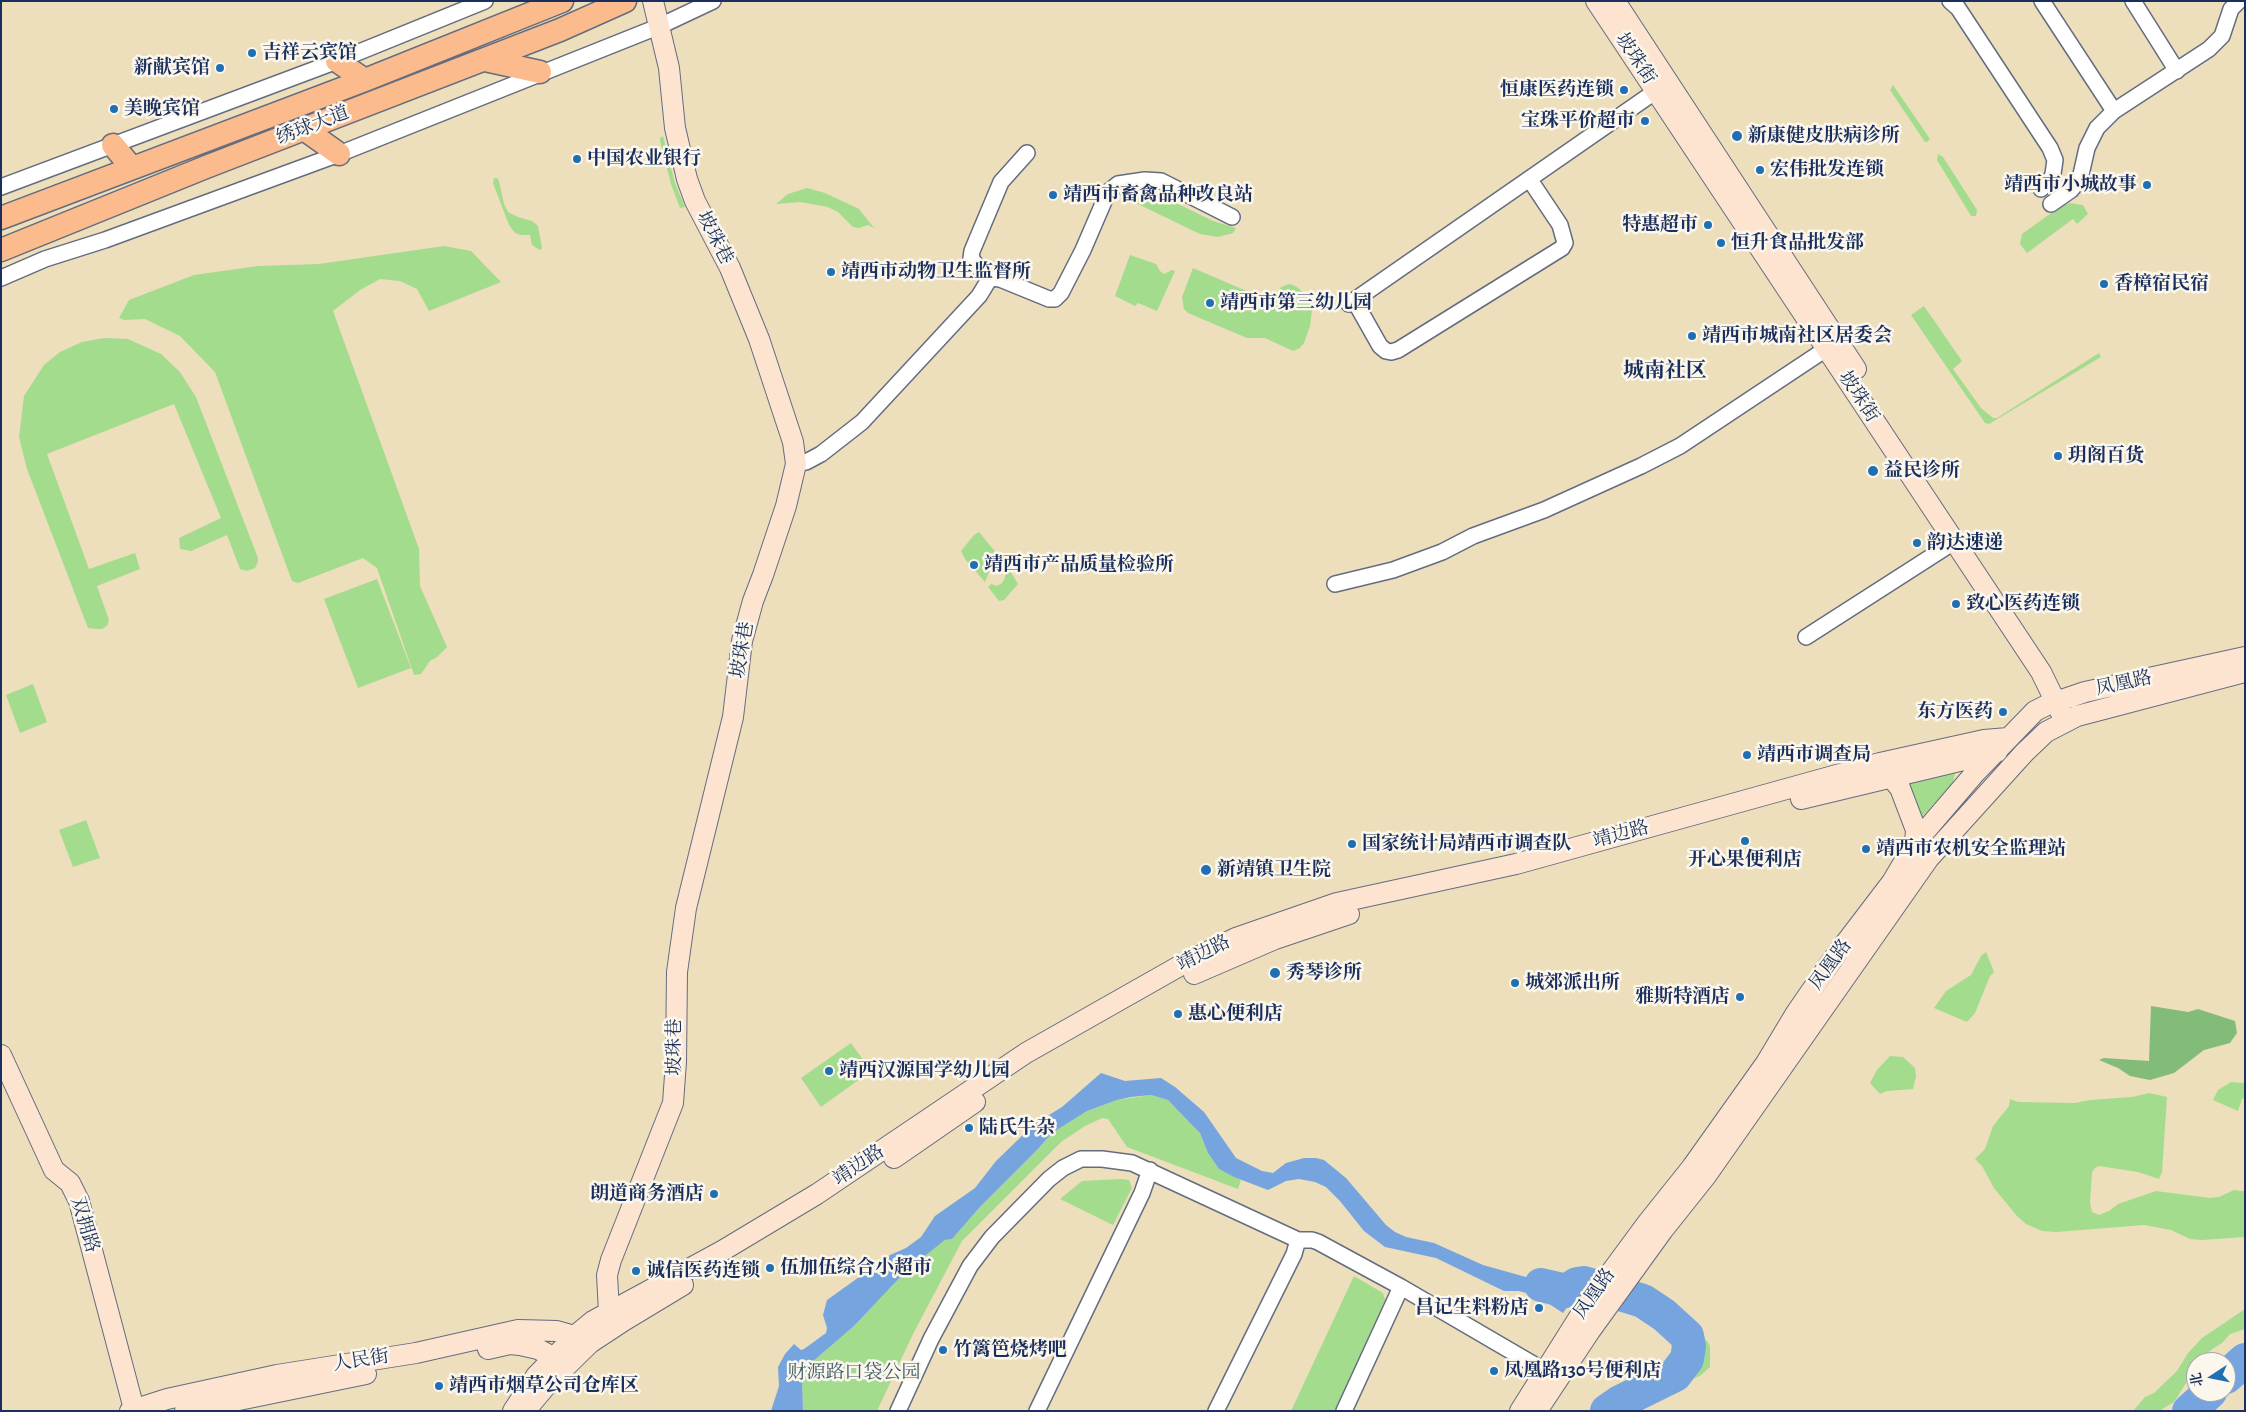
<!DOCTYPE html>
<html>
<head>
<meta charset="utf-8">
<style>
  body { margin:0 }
  #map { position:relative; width:2246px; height:1412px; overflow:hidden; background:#eddebc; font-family:Alegreya,"Noto Serif SC",serif }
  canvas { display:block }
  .frame { position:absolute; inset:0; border:2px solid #1b2f5e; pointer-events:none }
  .north { position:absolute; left:2186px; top:1352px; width:50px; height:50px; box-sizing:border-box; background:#fbf7ec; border:1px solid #a1a7b3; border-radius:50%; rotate:259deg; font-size:14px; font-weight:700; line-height:20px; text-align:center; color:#1b2f5e }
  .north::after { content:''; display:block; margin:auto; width:18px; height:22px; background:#1f6fb2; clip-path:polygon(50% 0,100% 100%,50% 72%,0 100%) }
</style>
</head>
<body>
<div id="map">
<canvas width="2246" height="1412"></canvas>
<div class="frame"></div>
<div class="north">北</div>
</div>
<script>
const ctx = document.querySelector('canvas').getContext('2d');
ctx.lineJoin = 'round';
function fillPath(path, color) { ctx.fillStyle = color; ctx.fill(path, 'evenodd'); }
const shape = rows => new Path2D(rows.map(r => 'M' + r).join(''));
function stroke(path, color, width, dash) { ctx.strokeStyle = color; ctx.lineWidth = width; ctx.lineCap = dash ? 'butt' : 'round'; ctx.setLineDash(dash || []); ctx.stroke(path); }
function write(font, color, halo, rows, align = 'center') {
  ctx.font = font + ' Alegreya,"Noto Serif SC",serif'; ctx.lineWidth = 5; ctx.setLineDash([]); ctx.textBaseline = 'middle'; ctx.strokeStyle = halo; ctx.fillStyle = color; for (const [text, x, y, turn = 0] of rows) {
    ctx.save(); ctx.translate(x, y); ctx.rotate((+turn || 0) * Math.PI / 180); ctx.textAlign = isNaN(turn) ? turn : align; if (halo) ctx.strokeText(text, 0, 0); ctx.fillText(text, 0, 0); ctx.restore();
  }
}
fillPath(shape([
  [1893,85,1930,139,1927,142,1925,142,1890,90],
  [663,136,675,183,685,207,680,208,671,184,660,141,660,138],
  [1938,154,1943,157,1977,210,1976,216,1971,216,1937,160],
  [494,178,497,178,499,181,504,204,508,212,518,217,532,221,538,226,542,248,540,250,532,245,530,235,521,235,515,233,509,225,493,183],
  [807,188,825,193,859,209,874,228,868,225,859,228,853,227,838,212,828,207,800,202,776,204,788,194],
  [1131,189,1162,196,1213,221,1236,228,1233,233,1218,237,1200,234,1115,193],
  [2070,203,2083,205,2088,214,2077,224,2073,219,2027,253,2020,244,2022,234,2061,206],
  [444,246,471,251,501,282,429,311,417,289,400,281,380,279,360,290,333,311,419,549,420,586,447,647,437,657,430,661,421,674,414,675,377,568,363,558,298,583,292,581,215,372,180,336,145,319,124,320,119,318,129,300,194,275,258,266,319,264],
  [1130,255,1156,264,1160,271,1164,274,1172,270,1175,271,1157,311,1138,303,1135,306,1115,296],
  [1193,268,1272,302,1281,287,1290,284,1297,287,1307,296,1312,310,1310,326,1304,343,1300,348,1293,351,1265,338,1247,338,1188,313,1184,309,1182,297],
  [1924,306,1962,361,1953,369,1981,408,1993,418,1997,418,2099,353,2101,357,1989,424,1985,423,1911,315],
  [104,338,128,339,161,354,180,372,196,397,258,558,258,562,255,568,247,571,240,569,227,535,191,551,180,549,179,538,221,518,174,404,47,454,89,569,135,553,140,569,97,586,109,620,107,626,102,629,96,629,88,628,27,469,19,437,24,396,44,365,60,352,82,342],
  [979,532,1006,565,1001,568,995,567,990,570,985,582,965,559,961,551,974,535],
  [1009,569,1018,584,1004,600,999,601,988,587,991,584,997,586,1002,583,1005,578,1005,573],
  [377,579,411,668,358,688,324,599],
  [33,684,47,722,20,733,6,695],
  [1951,772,1955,773,1953,783,1920,819,1908,783],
  [86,820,100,858,73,867,59,830],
  [1986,952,1994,972,1990,976,1975,1013,1967,1022,1934,1008,1946,991,1971,975,1981,956],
  [851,1043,871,1071,821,1107,801,1078],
  [1890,1056,1903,1057,1915,1068,1916,1076,1913,1089,1887,1091,1880,1094,1870,1083,1877,1070],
  [2231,1082,2245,1083,2245,1098,2242,1099,2238,1111,2213,1100,2218,1090],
  [2149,1093,2167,1097,2162,1172,2159,1179,2138,1172,2099,1166,2095,1168,2092,1172,2090,1203,2092,1212,2099,1215,2109,1211,2118,1204,2156,1191,2210,1198,2219,1197,2234,1190,2241,1191,2245,1191,2245,1237,2202,1240,2190,1239,2171,1230,2144,1225,2056,1232,2042,1231,2026,1224,2017,1216,1994,1188,1982,1166,1975,1159,1985,1149,1993,1126,2009,1106,2010,1099,2018,1102,2075,1103,2090,1100,2132,1097],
  [1151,1095,1168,1100,1183,1114,1200,1133,1208,1153,1219,1169,1241,1180,1238,1189,1127,1147,1108,1119,1102,1118,1085,1126,1061,1142,962,1241,913,1334,877,1411,803,1411,802,1377,811,1363,854,1326,906,1271,945,1240,952,1239,980,1207,1038,1149,1052,1133,1087,1111,1117,1100],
  [1121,1179,1129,1180,1132,1188,1113,1225,1060,1199,1082,1181],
  [1354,1276,1383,1293,1385,1300,1335,1411,1291,1411],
  [2245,1309,2245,1329,2230,1334,2222,1343,2211,1350,2207,1354,2207,1362,2196,1362,2196,1373,2188,1380,2174,1402,2159,1411,2133,1411,2145,1397,2154,1393,2177,1371,2188,1353,2202,1338],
  [1706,1339,1710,1346,1710,1367,1701,1375,1630,1411,1613,1411,1696,1371,1704,1361,1703,1351]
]), '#a4dc8e');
fillPath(shape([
  [2151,1006,2188,1012,2198,1009,2235,1021,2237,1033,2230,1043,2204,1050,2174,1073,2150,1080,2130,1076,2118,1068,2099,1060,2104,1058,2149,1061]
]), '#83bc79');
fillPath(shape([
  [1101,1073,1125,1081,1161,1078,1175,1087,1204,1112,1236,1158,1262,1171,1273,1173,1286,1163,1304,1158,1316,1158,1324,1160,1346,1178,1386,1225,1395,1232,1406,1237,1434,1243,1483,1265,1533,1279,1557,1278,1568,1281,1580,1277,1586,1280,1563,1313,1537,1296,1519,1291,1504,1291,1436,1258,1385,1247,1364,1231,1340,1201,1326,1187,1315,1182,1299,1179,1286,1181,1268,1190,1234,1177,1219,1169,1208,1153,1200,1133,1168,1100,1151,1095,1131,1097,1117,1100,1087,1111,1052,1133,1038,1149,980,1207,952,1239,945,1240,906,1271,854,1326,811,1363,802,1377,803,1411,771,1411,779,1386,778,1367,785,1354,794,1344,801,1350,804,1349,826,1333,827,1328,823,1315,827,1300,890,1255,906,1248,921,1237,935,1216,975,1188,996,1161,1025,1133,1036,1123,1062,1107]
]), '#75a4df');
stroke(shape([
  [1541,1285,1567,1291,1577,1284,1584,1283,1643,1301,1664,1315,1687,1336,1689,1346,1687,1359,1675,1375,1620,1402,1607,1411],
  [2226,1377,2245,1360],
  [2189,1411,2210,1392]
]), '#75a4df', 34);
const street = shape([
  [1950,1,1958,8,2050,148,2055,160,2053,174,2051,179,2041,189],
  [2042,1,2114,111],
  [2133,1,2177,71],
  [1,187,337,61,485,1],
  [2051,204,2071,190,2080,179,2087,148,2097,128,2114,111,2209,49,2222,36,2231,9,2239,1],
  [1,278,45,259,105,240,339,154,660,26,713,1],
  [990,278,1000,279,1049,299,1055,299,1061,293,1083,250,1108,192,1118,184,1145,180,1161,181,1232,217],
  [1354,300,1380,346,1386,351,1391,352,1398,350,1562,248,1565,243,1560,225,1530,180],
  [1349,304,1656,91],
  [796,464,806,462,821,454,862,422,979,296,990,278,981,271,971,258,972,251,1001,182,1027,153],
  [1335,584,1393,570,1442,552,1473,536,1544,510,1641,466,1680,446,1826,349],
  [1806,637,1954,542],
  [898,1411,931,1339,970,1266,992,1237,1049,1179,1063,1168,1081,1159,1102,1159,1132,1163,1298,1240,1312,1240,1318,1242,1401,1287,1545,1371],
  [1037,1411,1142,1193,1150,1170],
  [1216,1411,1294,1254,1298,1240],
  [1344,1411,1401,1287]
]);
const secondary = shape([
  [1596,1,2041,672,2061,713],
  [1615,1,1856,369],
  [1887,777,1894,781,1900,788,1916,830,1915,843],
  [1801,799,1997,752],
  [1194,974,1275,939,1349,914],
  [1,1055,54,1170,70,1183,79,1201,134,1409],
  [894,1158,975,1102],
  [609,1312,607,1275,611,1260,673,1103,676,1062,677,972,686,908,733,717,742,641,753,601,763,575,786,506,796,464,793,442,759,339,730,268,695,201,687,179,675,128,669,68,653,1],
  [488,1349,510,1344,520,1345,538,1349,564,1363],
  [530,1405,546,1386,590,1343,625,1320,683,1285],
  [130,1411,167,1399,277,1375,416,1353,518,1330,557,1331,585,1339],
  [185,1411,366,1374],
  [513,1411,536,1376,576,1335,593,1321,722,1251,817,1194,1026,1053,1183,964,1236,938,1337,903,1516,864,1880,763,1984,740,2008,738],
  [1520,1411,1586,1306,1648,1222,1692,1167,1766,1063,1796,1013,1834,958,1892,882,1915,843,1975,773,2035,711,2047,705,2085,692,2245,657],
  [1537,1411,1590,1331,1663,1230,1706,1176,1929,858,2024,753,2046,732,2077,716,2245,672]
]);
const primary = shape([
  [485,60,540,72],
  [337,61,365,80],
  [304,129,339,154],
  [113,145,132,168],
  [1,218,365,80,562,1],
  [1,250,206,167,560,30,625,1]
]);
stroke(street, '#646c7f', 18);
stroke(secondary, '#646c7f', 22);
stroke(primary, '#646c7f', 25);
stroke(street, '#fff', 15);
stroke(secondary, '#fde4d1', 20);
stroke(primary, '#fbbb8c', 22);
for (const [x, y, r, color] of [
  [252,53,5,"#1f6fb2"],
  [220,68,5,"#1f6fb2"],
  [1624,90,5,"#1f6fb2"],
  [114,109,5,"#1f6fb2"],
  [1645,121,5,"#1f6fb2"],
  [1737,136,6,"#1f6fb2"],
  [577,159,5,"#1f6fb2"],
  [1760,170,5,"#1f6fb2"],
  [2147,185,5,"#1f6fb2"],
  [1053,195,5,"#1f6fb2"],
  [1708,225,5,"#1f6fb2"],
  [1721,243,5,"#1f6fb2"],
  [831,272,5,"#1f6fb2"],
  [2104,284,5,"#1f6fb2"],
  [1210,303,5,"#1f6fb2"],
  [1692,336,5,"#1f6fb2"],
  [2058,456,5,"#1f6fb2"],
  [1873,471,6,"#1f6fb2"],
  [1917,543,5,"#1f6fb2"],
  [974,565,5,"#1f6fb2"],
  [1956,604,5,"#1f6fb2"],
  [2003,712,5,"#1f6fb2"],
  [1747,755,5,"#1f6fb2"],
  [1745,841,5,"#1f6fb2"],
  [1352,844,5,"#1f6fb2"],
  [1866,849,5,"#1f6fb2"],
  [1206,870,6,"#1f6fb2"],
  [1275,973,6,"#1f6fb2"],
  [1515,983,5,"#1f6fb2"],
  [1740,997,5,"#1f6fb2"],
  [1178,1014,5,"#1f6fb2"],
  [829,1071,5,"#1f6fb2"],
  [969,1128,5,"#1f6fb2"],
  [714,1194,5,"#1f6fb2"],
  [770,1268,5,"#1f6fb2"],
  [636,1271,5,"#1f6fb2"],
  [1539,1308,5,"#1f6fb2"],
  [943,1350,5,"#1f6fb2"],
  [1494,1371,5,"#1f6fb2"],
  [439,1386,5,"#1f6fb2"]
]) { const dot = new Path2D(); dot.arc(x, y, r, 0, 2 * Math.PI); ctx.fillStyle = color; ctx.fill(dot); stroke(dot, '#fbf7ec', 2); }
write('bold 19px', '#1b2f5e', '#fbf7ec', [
  ["吉祥云宾馆",262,53],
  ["新献宾馆",210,68,"right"],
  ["恒康医药连锁",1614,90,"right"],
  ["美晚宾馆",124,109],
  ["宝珠平价超市",1635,121,"right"],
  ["新康健皮肤病诊所",1748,136],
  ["中国农业银行",587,159],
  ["宏伟批发连锁",1770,170],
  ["靖西市小城故事",2137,185,"right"],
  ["靖西市畜禽品种改良站",1063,195],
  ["特惠超市",1698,225,"right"],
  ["恒升食品批发部",1731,243],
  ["靖西市动物卫生监督所",841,272],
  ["香樟宿民宿",2114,284],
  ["靖西市第三幼儿园",1220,303],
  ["靖西市城南社区居委会",1702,336],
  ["玥阁百货",2068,456],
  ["益民诊所",1884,471],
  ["韵达速递",1927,543],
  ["靖西市产品质量检验所",984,565],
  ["致心医药连锁",1966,604],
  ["东方医药",1993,712,"right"],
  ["靖西市调查局",1757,755],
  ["国家统计局靖西市调查队",1362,844],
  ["靖西市农机安全监理站",1876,849],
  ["开心果便利店",1745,860,"center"],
  ["新靖镇卫生院",1217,870],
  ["秀琴诊所",1286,973],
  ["城郊派出所",1525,983],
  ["雅斯特酒店",1730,997,"right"],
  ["惠心便利店",1188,1014],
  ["靖西汉源国学幼儿园",839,1071],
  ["陆氏牛杂",979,1128],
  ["朗道商务酒店",704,1194,"right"],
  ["伍加伍综合小超市",780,1268],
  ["诚信医药连锁",646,1271],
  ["昌记生料粉店",1529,1308,"right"],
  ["竹篱笆烧烤吧",953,1350],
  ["凤凰路130号便利店",1504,1371],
  ["靖西市烟草公司仓库区",449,1386]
], 'left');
write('19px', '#1b2f5e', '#fbf7ec', [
  ["坡珠街",1635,59,57],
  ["绣球大道",313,126,-21],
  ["坡珠巷",714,238,63],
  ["坡珠街",1858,397,57],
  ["坡珠巷",743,650,-80],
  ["凤凰路",2124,684,-12],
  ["靖边路",1621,835,-15],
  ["靖边路",1204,954,-27],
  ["凤凰路",1831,965,-54],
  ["坡珠巷",675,1047,-90],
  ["靖边路",859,1166,-34],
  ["双拥路",84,1225,73],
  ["凤凰路",1595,1294,-55],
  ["人民街",361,1361,-9]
]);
write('19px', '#3d5a6a', '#fbf7ec', [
  ["财源路口袋公园",854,1373]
]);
write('bold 21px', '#1b2f5e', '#fbf7ec', [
  ["城南社区",1665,372]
]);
</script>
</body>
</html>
